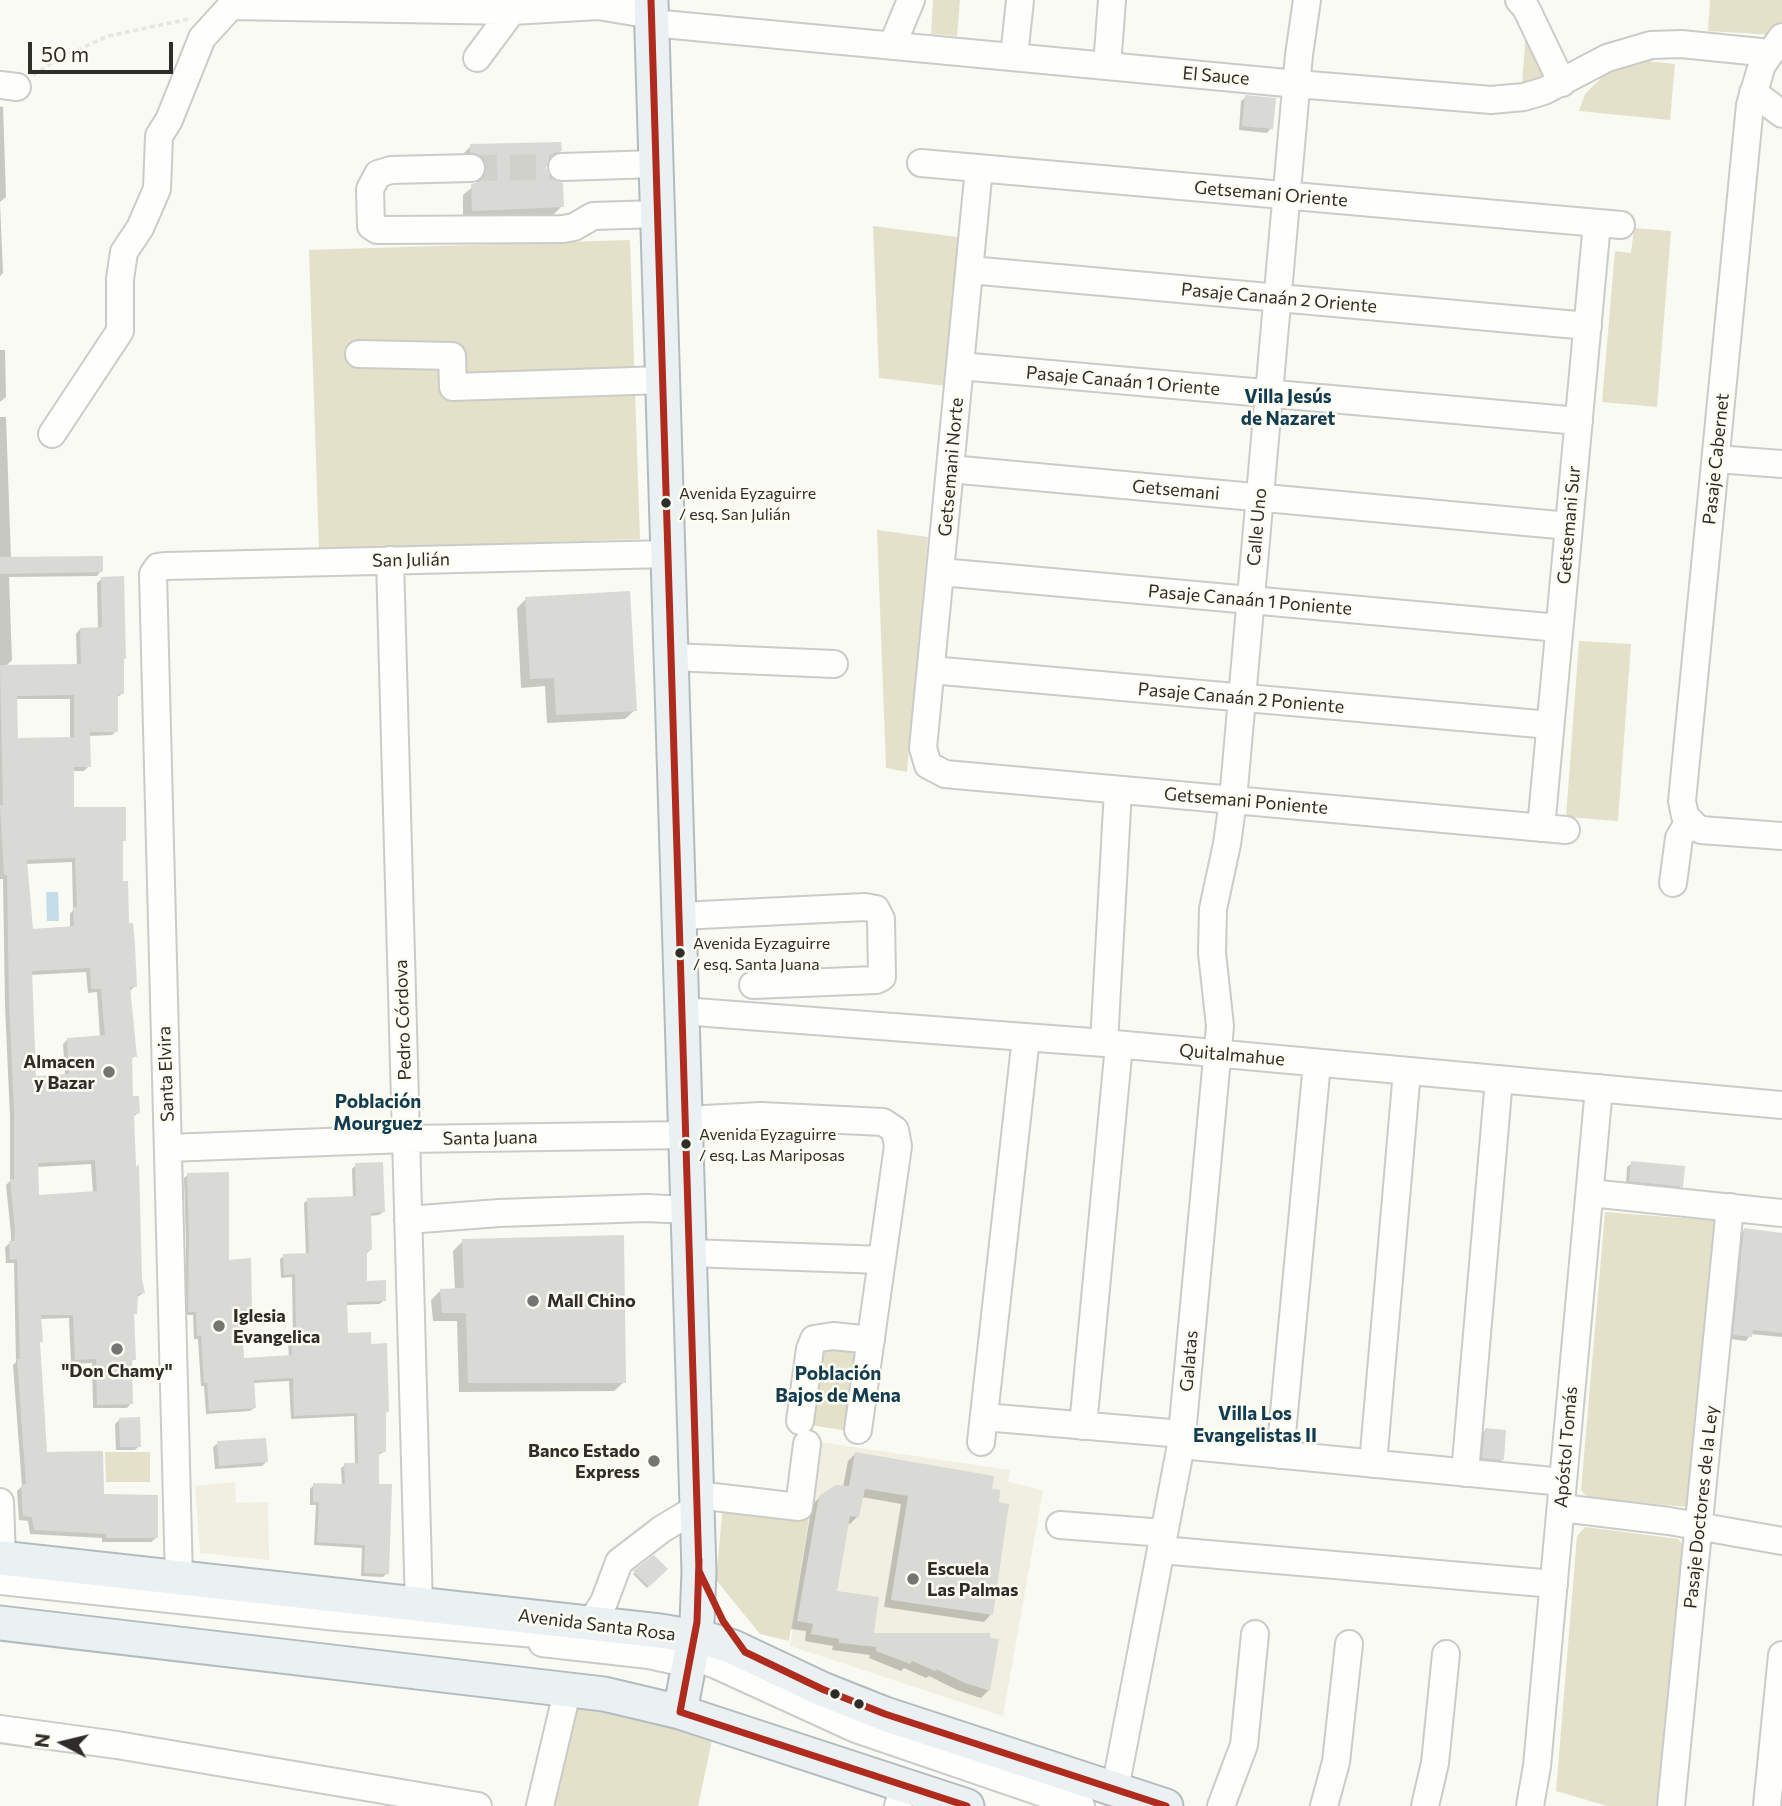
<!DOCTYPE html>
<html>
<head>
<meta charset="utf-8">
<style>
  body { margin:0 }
  #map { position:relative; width:1782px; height:1806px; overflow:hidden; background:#fafaf4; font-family:Commissioner,sans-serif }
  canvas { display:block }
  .north { position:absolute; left:28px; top:1708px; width:70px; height:70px; -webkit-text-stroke:5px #fdfcf1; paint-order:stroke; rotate:277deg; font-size:19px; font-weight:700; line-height:28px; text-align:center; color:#2e2d2a }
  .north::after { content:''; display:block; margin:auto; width:24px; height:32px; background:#2e2d2a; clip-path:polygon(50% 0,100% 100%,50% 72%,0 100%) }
  .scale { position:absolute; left:28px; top:42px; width:145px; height:32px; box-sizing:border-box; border:4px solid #2e2d2a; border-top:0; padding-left:9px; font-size:21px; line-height:24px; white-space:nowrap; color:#2e2d2a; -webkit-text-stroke:5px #fdfcf1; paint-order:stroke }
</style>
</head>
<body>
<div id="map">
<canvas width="1782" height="1806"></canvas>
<div class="north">N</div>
<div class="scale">50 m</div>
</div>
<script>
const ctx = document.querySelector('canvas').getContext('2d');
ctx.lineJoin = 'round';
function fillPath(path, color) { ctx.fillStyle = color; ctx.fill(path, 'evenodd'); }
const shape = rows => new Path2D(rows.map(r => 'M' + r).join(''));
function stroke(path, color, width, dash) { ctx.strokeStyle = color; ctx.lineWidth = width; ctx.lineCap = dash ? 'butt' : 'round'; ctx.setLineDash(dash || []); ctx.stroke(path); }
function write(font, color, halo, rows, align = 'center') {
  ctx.font = font + ' Commissioner,sans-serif'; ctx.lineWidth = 5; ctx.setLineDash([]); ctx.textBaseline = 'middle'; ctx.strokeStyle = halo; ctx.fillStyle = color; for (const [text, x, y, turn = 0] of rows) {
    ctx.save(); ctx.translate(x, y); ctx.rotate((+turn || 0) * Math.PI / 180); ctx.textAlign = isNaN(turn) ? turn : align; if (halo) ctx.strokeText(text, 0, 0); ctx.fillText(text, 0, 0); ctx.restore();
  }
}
fillPath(shape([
  [820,1442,1010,1470,1008,1482,1043,1490,1003,1716,790,1646],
  [235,1482,236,1503,268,1502,269,1560,200,1553,195,1486]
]), '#f0efe2');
fillPath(shape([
  [933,0,960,0,957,36,931,34],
  [1710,0,1782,0,1782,25,1775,35,1708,31],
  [1526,30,1547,73,1522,85],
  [1639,60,1675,64,1670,120,1579,111,1585,94,1607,72],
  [873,226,965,238,946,386,879,378],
  [1634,228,1671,231,1657,407,1602,402,1615,251,1631,253],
  [630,240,640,539,319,550,309,250],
  [877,530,928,537,907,772,886,768],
  [1579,641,1631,644,1618,821,1566,817],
  [1605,1212,1719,1221,1688,1507,1588,1498,1581,1490],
  [822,1346,862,1353,849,1431,810,1425],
  [105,1452,150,1452,150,1482,106,1482],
  [723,1505,809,1518,789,1641,760,1634,716,1580],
  [1585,1527,1678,1539,1687,1550,1658,1806,1607,1806,1556,1791,1577,1536],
  [575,1700,714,1731,698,1806,548,1806]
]), '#e4e1ca');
fillPath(shape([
  [46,892,58,892,59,921,47,921]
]), '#c3ddeb');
fillPath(shape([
  [1246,97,1271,128,1267,133,1239,130,1241,101],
  [3,106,6,197,0,202,3,273,0,276,0,107],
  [471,146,560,151,546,161,545,168,562,206,552,216,463,219,463,195,476,184,478,177,461,156],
  [0,350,5,350,6,397,0,402],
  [0,417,6,417,11,559,101,571,97,576,9,577,12,660,5,667,77,666,76,634,80,629,98,629,97,583,102,578,122,660,123,693,116,698,116,731,112,735,88,736,89,766,84,771,72,771,73,809,124,840,121,843,122,883,135,986,130,991,135,1056,130,1060,132,1098,138,1113,133,1117,141,1279,143,1293,136,1298,135,1313,133,1316,134,1359,130,1363,131,1403,127,1408,93,1408,92,1363,71,1364,69,1318,39,1319,38,1344,45,1454,156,1538,151,1542,102,1542,102,1538,30,1534,28,1521,19,1520,17,1491,22,1486,13,1365,16,1362,14,1263,6,1263,5,1247,11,1242,11,1234,6,1185,10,1181,10,1117,5,1006,3,879,0,879,0,667,2,665,0,665],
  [16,699,70,699,70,739,17,740],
  [72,862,73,910,70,914,70,928,31,930,26,864],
  [86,972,88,993,97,992,100,1037,67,1040,63,1044,65,1076,35,1077,30,975],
  [91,1164,93,1193,37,1197,37,1167],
  [526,599,635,710,625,719,547,723,545,686,521,688,517,608],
  [1632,1163,1681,1186,1677,1190,1626,1185,1627,1167],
  [356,1165,383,1212,379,1215,369,1216,370,1250,366,1254,366,1283,384,1300,380,1304,346,1305,346,1335,369,1346,388,1411,384,1415,385,1451,378,1455,378,1486,387,1573,383,1577,361,1576,362,1548,314,1545,316,1505,310,1505,310,1489,314,1485,342,1485,341,1468,345,1465,355,1464,354,1416,291,1419,289,1381,252,1383,254,1408,250,1411,206,1414,204,1386,201,1386,198,1339,194,1339,193,1315,185,1315,186,1244,184,1178,188,1175,251,1308,247,1312,240,1313,242,1360,289,1357,288,1341,293,1337,292,1277,281,1278,280,1259,284,1256,306,1255,304,1203,308,1200,353,1198,352,1169],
  [1744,1230,1782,1235,1782,1337,1751,1334,1746,1341,1730,1339,1740,1234],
  [463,1241,624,1382,614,1391,459,1392,457,1321,433,1321,431,1300,441,1290,455,1290,453,1251],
  [120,1419,139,1446,135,1450,116,1450,115,1424],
  [1485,1430,1502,1460,1498,1464,1479,1462,1481,1434],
  [218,1443,266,1462,262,1466,215,1469,213,1447],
  [855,1454,992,1477,991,1614,984,1622,884,1607,901,1504,862,1497,858,1516,850,1524,847,1523,835,1592,872,1635,989,1690,981,1698,957,1690,929,1676,926,1678,904,1668,901,1671,869,1658,870,1655,832,1650,833,1646,805,1641,806,1631,791,1629,812,1505,820,1497,843,1487,848,1461],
  [654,1557,666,1569,647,1588,633,1574]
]), '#0003');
fillPath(shape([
  [1245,95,1276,98,1273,129,1242,126],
  [561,142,562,151,554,153,549,159,546,168,549,176,554,180,563,183,564,207,472,211,471,184,479,182,484,176,487,167,484,159,479,155,470,152,470,144],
  [103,556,103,572,0,574,0,557],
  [124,576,126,659,124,659,124,694,118,694,118,732,90,732,91,767,74,767,74,807,126,807,126,841,123,841,123,881,128,881,129,923,133,923,135,946,137,987,130,987,137,1057,132,1057,133,1096,139,1096,140,1113,134,1114,136,1166,139,1165,142,1279,145,1293,138,1294,137,1314,134,1314,136,1360,132,1360,133,1404,97,1405,96,1359,75,1360,73,1315,41,1315,43,1342,40,1342,47,1452,103,1451,104,1494,158,1495,158,1538,106,1538,106,1534,34,1530,32,1517,23,1516,21,1485,26,1484,17,1359,20,1359,17,1259,10,1260,9,1241,14,1241,15,1229,10,1179,14,1179,14,1111,9,1000,7,875,4,875,0,805,3,805,0,665,81,664,80,628,102,627,101,577],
  [74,695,74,737,18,738,17,696],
  [75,858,77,907,73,907,74,926,33,929,27,860],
  [90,968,91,989,101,989,105,1035,67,1038,69,1074,36,1076,32,971],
  [95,1160,97,1191,39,1195,38,1163],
  [630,591,637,711,556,715,554,678,530,679,525,597],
  [1631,1161,1685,1166,1683,1187,1629,1181],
  [383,1162,385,1212,371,1213,372,1250,367,1251,367,1281,386,1280,386,1301,347,1302,348,1333,371,1332,371,1344,387,1343,389,1412,386,1412,386,1452,379,1452,379,1484,392,1484,389,1574,364,1573,365,1545,317,1542,319,1502,313,1502,313,1483,345,1484,344,1463,358,1463,357,1413,294,1416,293,1378,254,1380,256,1408,209,1411,207,1383,204,1383,201,1336,197,1336,196,1312,188,1312,188,1310,189,1239,187,1173,229,1172,229,1260,251,1258,252,1309,241,1310,244,1358,292,1355,291,1335,296,1335,295,1274,284,1275,283,1254,309,1253,307,1198,356,1196,355,1163],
  [1744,1228,1782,1233,1782,1333,1753,1330,1752,1337,1733,1335],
  [624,1235,626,1383,468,1383,466,1313,442,1313,440,1289,464,1288,462,1239],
  [140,1417,141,1447,120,1447,119,1418],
  [1485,1428,1506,1430,1504,1460,1482,1458],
  [266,1438,268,1462,219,1466,217,1441],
  [855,1452,994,1476,992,1489,1000,1490,999,1502,1009,1504,993,1615,891,1600,908,1496,865,1489,859,1517,850,1516,837,1591,879,1597,874,1633,990,1633,990,1638,999,1639,990,1691,965,1683,936,1669,935,1671,912,1661,910,1664,876,1651,876,1647,839,1643,839,1639,811,1634,813,1624,797,1621,819,1496,836,1485,849,1486],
  [654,1555,668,1569,649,1587,633,1571]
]), '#d9d9d5');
stroke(shape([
  [471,168,562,167]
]), '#d1d1cc', 26, [26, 13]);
const minor = shape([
  [1519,0,1526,8,1562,83],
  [652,23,1297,84,1491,100,1524,97,1544,91,1607,58,1651,45,1681,44,1770,53],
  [1782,37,1762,65,1750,105,1682,801,1685,816,1695,826,1701,830,1782,836],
  [892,46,911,0],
  [1014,57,1020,0],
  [477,58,512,11,598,6,652,15],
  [1107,66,1112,0],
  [0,85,17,87],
  [1753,92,1782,114],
  [921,163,1621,225],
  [562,167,656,164],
  [471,168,391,170,378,174,370,189,371,226,377,230,563,229,574,227,593,216,658,214],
  [979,168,923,748,928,765,945,774,1566,830],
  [970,270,1588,326],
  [359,354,452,356,453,387,663,380],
  [960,366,1579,421],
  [52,434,120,331,120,279,124,252,140,228,157,189,159,136,169,120,202,38,231,6,512,11],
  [1716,459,1782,464],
  [950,469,1569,526],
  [390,560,419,1605],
  [941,572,1559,628],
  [672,657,834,664],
  [931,670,1550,725],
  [1541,828,1597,223],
  [1673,883,1679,838,1689,821],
  [680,916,865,907,876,909,881,919,882,977,876,980,753,985],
  [682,1011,1104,1043,1782,1105],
  [1104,1043,1118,790],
  [686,1120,761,1116,883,1122,895,1130,898,1146,858,1430],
  [168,1148,406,1139,686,1135],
  [1590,1193,1782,1213],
  [408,1220,499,1213,647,1208,688,1210],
  [690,1253,882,1260],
  [984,1417,1182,1434],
  [800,1421,810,1349,814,1339,833,1336,871,1340],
  [1083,1426,1119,1045],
  [981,1442,1026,1037],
  [1181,1445,1563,1482],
  [1280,1455,1317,1063],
  [1373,1464,1407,1071],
  [1465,1473,1499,1079],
  [697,1495,799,1507,807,1444],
  [0,1502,2,1558],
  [1561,1508,1669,1521,1782,1541],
  [1060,1525,1164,1533],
  [1161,1550,1554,1584],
  [179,1579,153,574,158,567,166,566,668,554],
  [0,1581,337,1617,560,1636],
  [590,1624,604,1602,619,1562,662,1529,697,1508],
  [542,1643,649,1655,690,1664],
  [675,1650,716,1665,856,1729,1081,1806],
  [0,1729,117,1745,478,1806],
  [1115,1789,1181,1445,1220,1026,1212,953,1213,909,1227,844,1233,800,1299,55,1307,0],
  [540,1806,568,1688],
  [898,1806,904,1785],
  [1221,1806,1244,1745,1255,1634],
  [1324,1806,1336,1762,1349,1644],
  [1425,1806,1435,1763,1446,1654],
  [1530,1806,1537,1766,1599,1088],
  [1671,1806,1730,1207],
  [1767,1806,1782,1655]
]);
const major = shape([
  [651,0,699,1571,697,1622,680,1712],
  [0,1558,660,1631,707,1639,733,1647,822,1689,885,1714,1166,1806],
  [0,1623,604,1694,680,1712,967,1806]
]);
stroke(minor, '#cbcbc7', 30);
stroke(major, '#b2bcbf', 37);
stroke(shape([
  [33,75,56,60,108,36,189,19]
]), '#e5e5e3', 3.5, [5, 3.5]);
stroke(minor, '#fefefd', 26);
stroke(major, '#ebf0f2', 33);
stroke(shape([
  [651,0,699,1571,723,1621,745,1652,822,1689,885,1714,1166,1806],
  [699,1560,697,1622,680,1712,967,1806]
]), '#af2b1e', 7);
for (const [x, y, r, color] of [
  [666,503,6,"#2e2d2a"],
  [680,953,6,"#2e2d2a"],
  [109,1072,7,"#757571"],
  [686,1144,6,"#2e2d2a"],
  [533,1301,7,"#757571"],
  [219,1326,7,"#757571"],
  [117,1349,7,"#757571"],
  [654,1461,7,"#757571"],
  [913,1579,7,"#757571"],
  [835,1694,6,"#2e2d2a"],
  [859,1704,6,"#2e2d2a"]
]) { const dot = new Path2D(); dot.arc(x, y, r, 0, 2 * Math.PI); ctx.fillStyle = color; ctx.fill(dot); stroke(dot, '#fdfcf1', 2.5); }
write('16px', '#2e2d2a', '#fdfcf1', [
  ["Avenida Eyzaguirre",679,494],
  ["/ esq. San Julián",679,515],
  ["Avenida Eyzaguirre",693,944],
  ["/ esq. Santa Juana",693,965],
  ["Avenida Eyzaguirre",699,1135],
  ["/ esq. Las Mariposas",699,1156]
], 'left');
write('18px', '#2e2d2a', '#fdfcf1', [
  ["El Sauce",1216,76,5],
  ["Getsemani Oriente",1271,194,5],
  ["Pasaje Canaán 2 Oriente",1279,298,5],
  ["Pasaje Canaán 1 Oriente",1123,381,5],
  ["Pasaje Cabernet",1716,459,-84],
  ["Getsemani Norte",951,467,-85],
  ["Getsemani",1176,490,5],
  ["Getsemani Sur",1569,525,-85],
  ["Calle Uno",1257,527,-85],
  ["San Julián",411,560,-1],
  ["Pasaje Canaán 1 Poniente",1250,600,5],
  ["Pasaje Canaán 2 Poniente",1241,698,5],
  ["Getsemani Poniente",1246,801,5],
  ["Pedro Córdova",403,1020,-92],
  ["Quitalmahue",1232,1055,5],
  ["Santa Elvira",166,1074,-92],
  ["Santa Juana",490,1138,-1],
  ["Galatas",1189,1361,-85],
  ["Apóstol Tomás",1566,1447,-85],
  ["Pasaje Doctores de la Ley",1701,1507,-84],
  ["Avenida Santa Rosa",597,1625,7]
]);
write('bold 18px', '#2e2d2a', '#fdfcf1', [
  ["Almacen",95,1062,"right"],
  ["y Bazar",95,1083,"right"],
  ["Mall Chino",547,1301],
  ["Iglesia",233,1316],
  ["Evangelica",233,1337],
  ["\"Don Chamy\"",117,1371,"center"],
  ["Banco Estado",640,1451,"right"],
  ["Express",640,1472,"right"],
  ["Escuela",927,1569],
  ["Las Palmas",927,1590]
], 'left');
write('bold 19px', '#113c52', '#fdfcf1', [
  ["Villa Jesús",1288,397],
  ["de Nazaret",1288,419],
  ["Población",378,1102],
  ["Mourguez",378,1124],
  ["Población",838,1374],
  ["Bajos de Mena",838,1396],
  ["Villa Los",1255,1414],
  ["Evangelistas II",1255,1436]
]);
</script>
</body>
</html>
